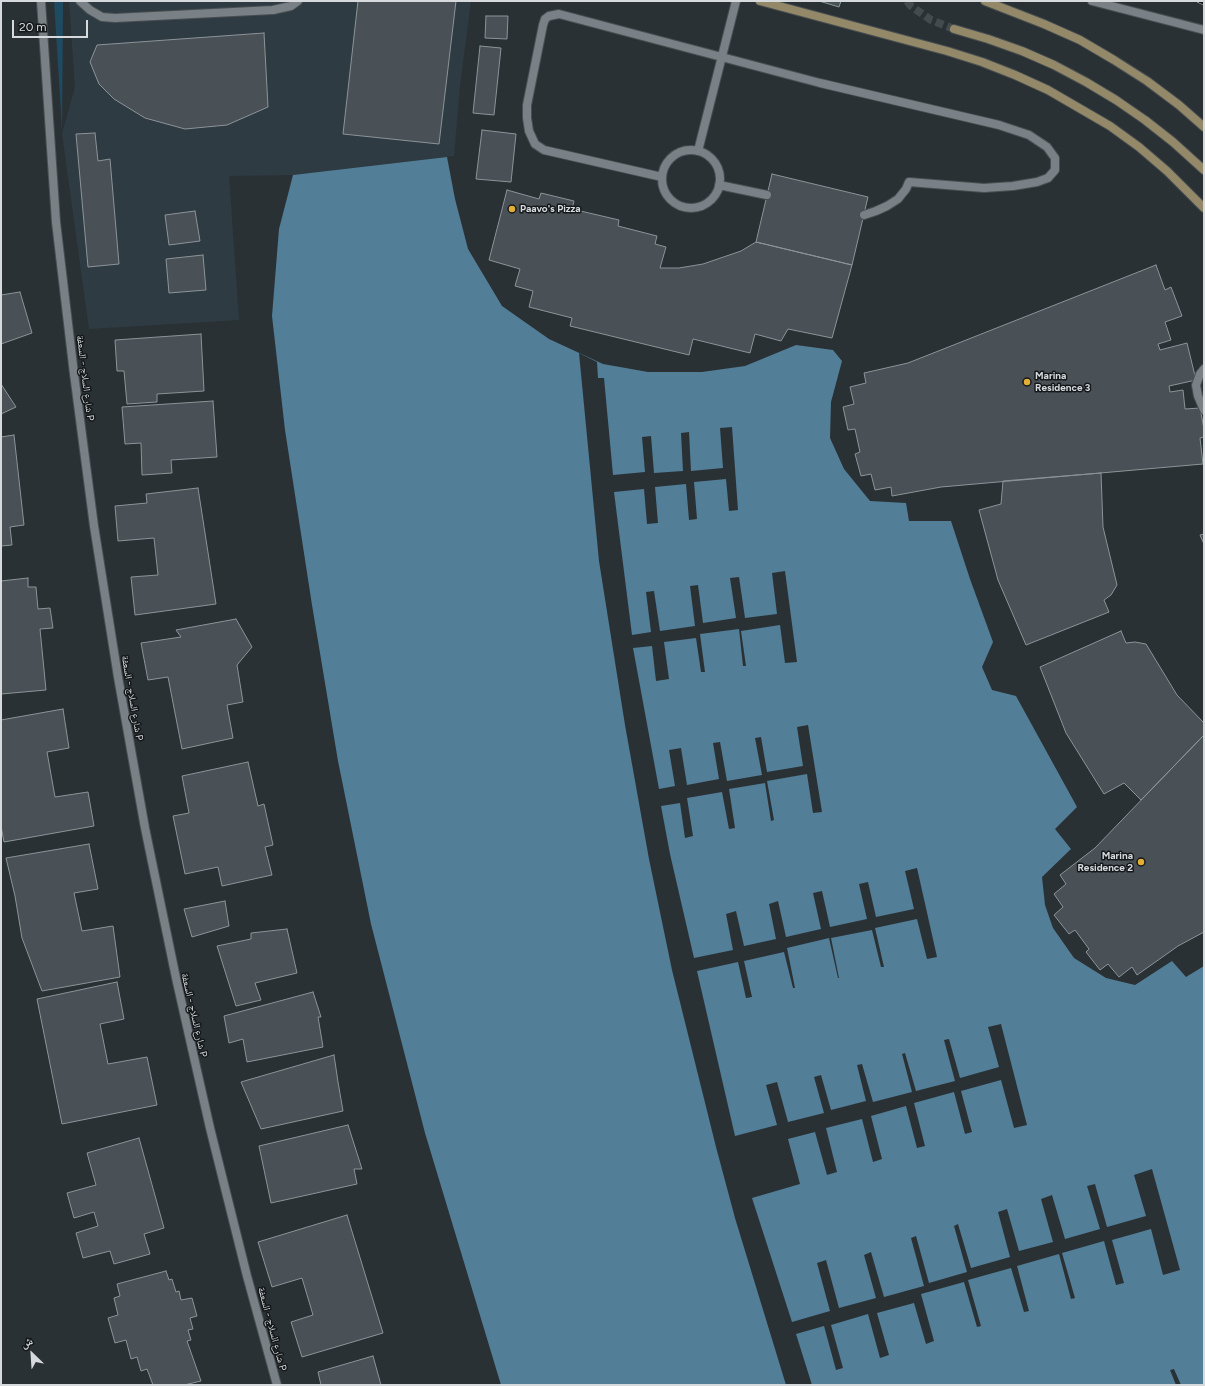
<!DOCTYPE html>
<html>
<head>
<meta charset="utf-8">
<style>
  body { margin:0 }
  #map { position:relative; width:1205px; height:1386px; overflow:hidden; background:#2a3135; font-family:Figtree,"Noto Naskh Arabic",sans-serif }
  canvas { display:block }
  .frame { position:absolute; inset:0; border:2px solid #d6dadd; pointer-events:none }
  .north { position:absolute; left:12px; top:1334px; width:40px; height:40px; -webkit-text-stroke:3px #15181a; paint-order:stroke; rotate:335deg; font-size:11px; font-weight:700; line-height:16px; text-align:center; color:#d6dadd }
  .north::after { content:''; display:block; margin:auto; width:14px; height:18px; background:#d6dadd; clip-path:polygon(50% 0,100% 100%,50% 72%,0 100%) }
  .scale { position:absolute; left:12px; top:20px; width:76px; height:18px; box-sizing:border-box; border:2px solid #d6dadd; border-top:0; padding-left:5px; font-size:12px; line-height:14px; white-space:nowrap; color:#d6dadd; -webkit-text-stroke:3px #15181a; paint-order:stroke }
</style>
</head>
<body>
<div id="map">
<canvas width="1205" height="1386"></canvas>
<div class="frame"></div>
<div class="north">ش</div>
<div class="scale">20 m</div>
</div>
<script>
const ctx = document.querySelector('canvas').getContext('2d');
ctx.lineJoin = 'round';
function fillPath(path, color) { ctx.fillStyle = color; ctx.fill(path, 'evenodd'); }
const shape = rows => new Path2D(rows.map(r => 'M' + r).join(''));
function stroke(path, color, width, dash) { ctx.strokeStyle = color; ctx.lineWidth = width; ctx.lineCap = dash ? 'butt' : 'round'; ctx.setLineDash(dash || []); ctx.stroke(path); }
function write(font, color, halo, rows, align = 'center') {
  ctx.font = font + ' Figtree,"Noto Naskh Arabic",sans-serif'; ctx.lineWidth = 3; ctx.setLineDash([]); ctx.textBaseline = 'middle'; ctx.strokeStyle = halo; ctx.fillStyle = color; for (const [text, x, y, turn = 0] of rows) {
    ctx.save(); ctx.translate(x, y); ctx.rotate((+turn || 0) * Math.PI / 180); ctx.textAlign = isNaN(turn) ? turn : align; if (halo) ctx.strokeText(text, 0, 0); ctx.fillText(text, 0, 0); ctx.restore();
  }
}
fillPath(shape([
  [69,1,471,1,460,86,454,156,293,175,229,176,239,320,89,329,62,134,75,87]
]), '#2e3b42');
fillPath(shape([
  [54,1,63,1,62,134,61,112]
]), '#1f4b62');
fillPath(shape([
  [447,157,455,199,468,249,502,306,549,339,603,364,648,372,702,372,745,366,796,345,833,350,842,361,831,402,830,438,844,469,870,501,906,503,909,521,951,521,970,579,993,642,982,667,992,690,1016,696,1077,807,1055,829,1071,849,1042,877,1045,905,1053,928,1074,958,1106,978,1135,985,1172,961,1186,977,1204,966,1204,1385,501,1385,425,1133,371,924,338,761,312,605,285,430,272,316,279,229,293,175]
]), '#527e98');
fillPath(shape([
  [579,353,597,362,598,378,604,378,613,475,645,472,642,437,651,436,654,473,683,471,681,433,689,432,691,471,723,468,720,428,732,427,738,510,729,511,726,479,694,482,697,519,689,520,686,484,655,487,658,523,647,524,644,489,614,492,632,635,651,632,646,592,654,591,660,631,695,626,690,586,698,585,703,623,736,618,730,578,739,577,745,618,777,614,772,573,785,571,797,662,785,663,780,625,741,631,746,666,743,666,739,629,700,634,705,672,701,672,696,638,664,642,669,679,656,681,652,646,633,648,659,789,675,786,669,750,681,748,687,785,719,779,713,743,720,742,727,781,762,775,755,738,761,737,767,772,803,766,797,727,808,725,822,812,813,813,807,774,767,781,774,820,771,821,765,783,729,789,735,828,729,829,722,792,687,798,693,836,685,838,680,803,661,806,670,854,694,958,733,950,726,914,736,911,744,946,776,939,769,904,778,901,786,937,821,929,813,893,822,891,830,927,867,919,859,884,868,882,876,917,914,909,905,871,917,868,937,957,927,959,917,919,875,928,884,967,881,967,872,930,831,938,839,978,838,978,829,938,787,948,795,988,793,988,784,952,744,961,752,997,746,998,738,962,697,971,735,1136,777,1125,766,1085,777,1082,788,1122,824,1113,814,1077,821,1075,831,1110,866,1101,857,1065,862,1064,873,1102,912,1092,902,1054,905,1053,916,1091,955,1081,944,1040,949,1039,960,1078,999,1067,988,1027,1001,1024,1027,1125,1014,1128,1001,1080,961,1091,972,1132,965,1134,954,1092,914,1103,925,1146,917,1148,906,1106,871,1116,882,1159,873,1162,862,1119,826,1128,837,1172,827,1175,815,1132,788,1139,800,1184,752,1198,792,1322,830,1311,817,1263,826,1260,839,1308,876,1298,864,1255,871,1252,884,1297,924,1286,911,1238,916,1236,929,1283,967,1272,954,1226,958,1224,971,1268,1010,1257,998,1212,1007,1209,1019,1251,1053,1242,1041,1199,1052,1195,1065,1239,1100,1229,1087,1186,1095,1184,1107,1227,1146,1216,1134,1175,1152,1169,1180,1270,1163,1275,1151,1229,1112,1240,1124,1283,1116,1285,1104,1241,1062,1253,1075,1298,1071,1299,1059,1254,1017,1266,1029,1311,1024,1312,1011,1268,968,1280,981,1326,977,1327,964,1282,921,1294,934,1341,926,1344,914,1303,877,1313,889,1355,880,1358,868,1314,831,1325,843,1368,836,1370,824,1326,796,1334,812,1385,786,1385,735,1218,716,1147,672,970,649,859,625,725,599,561],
  [1174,1369,1181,1385,1176,1385,1170,1370]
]), '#2a3135');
const building = shape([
  [358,1,456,1,439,144,343,134,358,1],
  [819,1,841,1,839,7,819,1],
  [486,16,508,16,507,39,485,38,486,16],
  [264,33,268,107,227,125,185,129,145,118,114,99,99,84,90,62,97,45,264,33],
  [480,46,501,48,494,115,473,113,480,46],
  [482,130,516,134,511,182,476,179,482,130],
  [95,133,98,161,110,159,119,264,88,267,76,134,95,133],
  [772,174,868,197,852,265,756,242,772,174],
  [507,190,539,199,541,193,574,201,572,209,619,220,618,226,657,236,655,244,666,247,660,268,679,268,703,264,741,251,756,242,852,265,832,338,788,329,781,341,755,334,750,353,693,339,689,355,570,326,572,318,529,307,533,291,515,286,520,269,489,260,507,190],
  [195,211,200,241,169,245,165,215,195,211],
  [203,255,206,290,169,293,166,259,203,255],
  [1156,265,1165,290,1171,287,1182,316,1165,322,1171,340,1158,344,1160,350,1187,343,1196,380,1169,386,1170,392,1183,390,1185,409,1200,408,1204,429,1204,437,1200,438,1203,464,941,487,892,496,891,487,875,490,871,474,861,476,855,454,860,452,855,429,848,430,843,407,854,404,850,387,866,383,864,373,908,363,1156,265],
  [20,292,32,333,1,344,1,295,20,292],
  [201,334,204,391,157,394,157,402,127,404,124,371,117,371,115,340,201,334],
  [1,384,16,407,1,414,1,384],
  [213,401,217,457,171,460,172,473,142,475,141,443,125,444,122,407,213,401],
  [14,435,24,525,10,527,12,545,1,546,1,437,14,435],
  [1101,473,1103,527,1117,585,1111,595,1104,600,1109,612,1026,645,998,580,979,510,1001,504,1003,481,1101,473],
  [198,488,216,604,135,615,131,577,158,575,154,538,118,541,115,506,147,503,146,494,198,488],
  [1204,534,1204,544,1200,535,1204,534],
  [28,578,28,587,36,587,38,609,50,608,53,628,40,629,46,690,1,694,1,581,28,578],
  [236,619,252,647,237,665,243,702,227,705,233,738,182,749,168,677,148,680,141,643,181,637,176,630,236,619],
  [1121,631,1126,643,1135,642,1146,644,1177,695,1204,723,1204,735,1141,800,1124,783,1104,794,1066,733,1040,667,1121,631],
  [63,709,69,748,47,752,55,797,88,792,94,826,4,842,1,826,1,720,63,709],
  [1204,735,1204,932,1178,946,1137,975,1132,967,1119,977,1108,964,1100,970,1086,952,1089,949,1075,930,1069,934,1054,915,1063,907,1054,894,1066,884,1060,875,1095,848,1204,735],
  [248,762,258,806,264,804,273,845,265,847,272,875,222,886,218,867,185,874,173,816,189,813,182,776,248,762],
  [89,844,98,889,74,893,82,931,113,926,120,977,42,991,22,938,15,896,6,858,89,844],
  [225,901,229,926,192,937,184,909,225,901],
  [287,929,297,973,255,983,261,1000,236,1006,217,946,251,939,251,933,287,929],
  [117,982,124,1019,100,1024,108,1064,147,1057,157,1105,62,1124,37,999,117,982],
  [313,992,321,1017,318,1017,323,1047,247,1062,243,1039,229,1043,224,1016,313,992],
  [334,1055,338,1082,343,1111,261,1129,241,1082,334,1055],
  [348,1125,362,1169,354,1169,357,1184,271,1203,259,1146,348,1125],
  [139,1138,164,1228,144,1234,150,1254,114,1264,110,1251,83,1258,76,1233,98,1226,94,1212,74,1218,67,1193,96,1185,87,1153,139,1138],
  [347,1215,383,1333,302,1357,291,1322,313,1315,302,1278,272,1287,258,1242,347,1215],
  [166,1271,169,1280,172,1279,176,1292,179,1291,181,1300,192,1298,197,1316,190,1318,193,1329,188,1330,191,1340,187,1341,201,1381,184,1385,153,1385,147,1369,141,1371,137,1357,131,1359,126,1340,115,1343,108,1318,118,1315,114,1298,120,1296,117,1284,166,1271],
  [373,1356,381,1385,321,1385,318,1372,373,1356]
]);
fillPath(building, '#4a5156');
stroke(building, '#8b9498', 1);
stroke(shape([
  [907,1,911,6,931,20,954,29]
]), '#444a4e', 8, [8, 4]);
const lane = shape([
  [80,1,90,10,102,17,115,18,273,10,291,6,298,1],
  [1092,1,1204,30],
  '662 179a29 29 0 1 1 58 0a29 29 0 1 1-58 0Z',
  [698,151,736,1],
  [662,177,544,150,535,144,529,131,527,118,527,105,543,25,545,19,549,16,559,14,820,83,999,125,1029,135,1047,147,1055,158,1055,170,1048,178,1037,182,1013,186,984,188,909,182,906,189,898,199,887,206,876,211,864,215],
  [719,185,767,195],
  [1204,369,1200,374,1196,385,1198,396,1204,410]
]);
const street = shape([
  [41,1,56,222,74,374,94,526,118,677,145,828,176,978,210,1128,247,1276,277,1385]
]);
const secondary = shape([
  [760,1,947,51,982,62,1015,75,1048,90,1110,126,1139,147,1167,171,1204,208],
  [985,1,1044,24,1080,40,1114,60,1147,81,1179,105,1204,127],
  [954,29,988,39,1022,51,1054,65,1086,82,1116,100,1145,120,1173,142,1204,170]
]);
stroke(lane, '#494f52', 10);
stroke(street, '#494f52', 10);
stroke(secondary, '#494f52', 10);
stroke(lane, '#798186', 8);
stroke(street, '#798186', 8);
stroke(secondary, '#938969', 8);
const rail = shape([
  [1199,1,1204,3]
]);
stroke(rail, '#aeb3b6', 4.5);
stroke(rail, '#15181a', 3, [9]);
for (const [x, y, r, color] of [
  [512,209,4,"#e3ae35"],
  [1027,382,4,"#e3ae35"],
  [1141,862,4,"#e3ae35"]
]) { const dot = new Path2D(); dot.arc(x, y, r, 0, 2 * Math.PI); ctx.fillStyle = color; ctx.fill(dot); stroke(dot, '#15181a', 1.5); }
write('bold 10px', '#d6dadd', '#15181a', [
  ["Paavo's Pizza",520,209],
  ["Marina",1035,376],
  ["Residence 3",1035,388],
  ["Marina",1133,856,"right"],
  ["Residence 2",1133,868,"right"]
], 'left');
write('10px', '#d6dadd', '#15181a', [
  ["شارع السلاج - السعفة P",85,378,83],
  ["شارع السلاج - السعفة P",132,698,80],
  ["شارع السلاج - السعفة P",194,1015,77],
  ["شارع السلاج - السعفة P",272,1329,75]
]);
</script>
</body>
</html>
